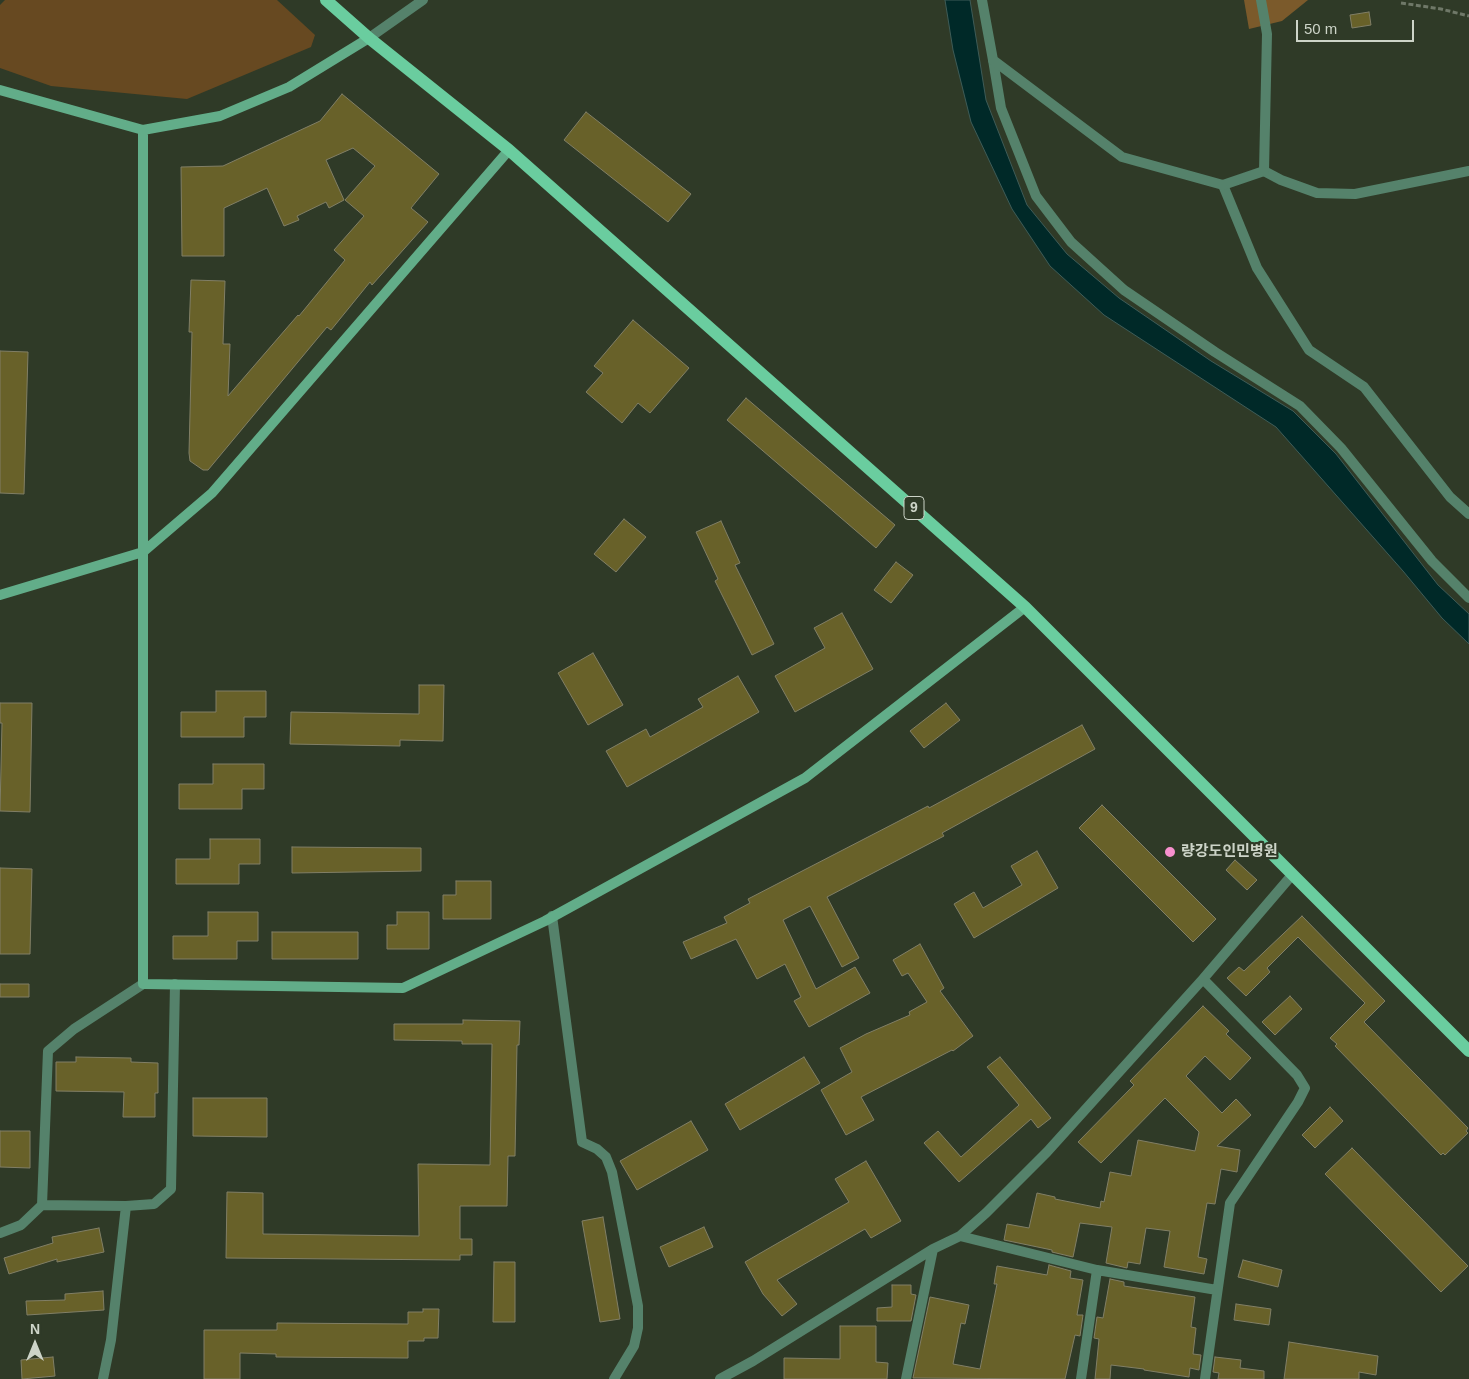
<!DOCTYPE html>
<html>
<head>
<meta charset="utf-8">
<style>
  body { margin:0 }
  #map { position:relative; width:1469px; height:1379px; overflow:hidden; background:#2f3a27; font-family:Arial,sans-serif }
  canvas { display:block }
  .north { position:absolute; left:10px; top:1319px; width:50px; height:50px; -webkit-text-stroke:4px #2f3a27; paint-order:stroke; rotate:0deg; font-size:14px; font-weight:700; line-height:20px; text-align:center; color:#cdd4c8 }
  .north::after { content:''; display:block; margin:auto; width:18px; height:22px; background:#cdd4c8; clip-path:polygon(50% 0,100% 100%,50% 72%,0 100%) }
  .scale { position:absolute; left:1296px; top:20px; width:118px; height:22px; box-sizing:border-box; border:2px solid #cdd4c8; border-top:0; padding-left:6px; font-size:15px; line-height:18px; white-space:nowrap; color:#cdd4c8; -webkit-text-stroke:4px #2f3a27; paint-order:stroke }
</style>
</head>
<body>
<div id="map">
<canvas width="1469" height="1379"></canvas>
<div class="north">N</div>
<div class="scale">50 m</div>
</div>
<script>
const ctx = document.querySelector('canvas').getContext('2d');
ctx.lineJoin = 'round';
function fillPath(path, color) { ctx.fillStyle = color; ctx.fill(path, 'evenodd'); }
const shape = rows => new Path2D(rows.map(r => 'M' + r).join(''));
function stroke(path, color, width, dash) { ctx.strokeStyle = color; ctx.lineWidth = width; ctx.lineCap = dash ? 'butt' : 'round'; ctx.setLineDash(dash || []); ctx.stroke(path); }
function write(font, color, halo, rows, align = 'center') {
  ctx.font = font + ' Arial,"Noto Sans KR",sans-serif'; ctx.lineWidth = 4.5; ctx.setLineDash([]); ctx.textBaseline = 'middle'; ctx.strokeStyle = halo; ctx.fillStyle = color; for (const [text, x, y, turn = 0] of rows) {
    ctx.save(); ctx.translate(x, y); ctx.rotate((+turn || 0) * Math.PI / 180); ctx.textAlign = isNaN(turn) ? turn : align; if (halo) ctx.strokeText(text, 0, 0); ctx.fillText(text, 0, 0); ctx.restore();
  }
}
fillPath(shape([
  [5,0,277,0,315,35,311,47,187,99,51,86,0,68,0,5]
]), '#674921');
fillPath(shape([
  [1244,0,1308,0,1282,21,1249,29]
]), '#7b5a2b');
const water = shape([
  [945,0,970,0,986,100,1027,205,1067,254,1119,298,1211,361,1293,411,1336,454,1438,585,1469,614,1469,644,1442,618,1403,571,1276,427,1104,315,1050,266,1012,209,971,122,953,50,945,0]
]);
fillPath(water, '#002928');
stroke(water, '#3e5c58', 1);
const building = shape([
  [1369,12,1371,25,1352,28,1350,15,1369,12],
  [342,94,439,174,411,208,428,222,372,285,370,282,331,330,327,327,208,470,203,470,190,461,189,453,192,332,189,332,191,280,225,281,223,344,230,344,228,396,298,315,299,316,345,260,334,250,364,216,345,200,375,166,353,148,326,160,344,200,329,208,326,202,297,216,299,220,284,226,267,188,224,208,224,256,182,256,181,167,223,166,320,121,342,94],
  [586,112,691,194,668,222,564,140,586,112],
  [633,320,689,368,650,413,638,403,622,423,586,392,603,373,594,366,633,320],
  [0,351,28,352,24,494,0,493,0,351],
  [746,398,895,525,876,548,727,420,746,398],
  [624,519,646,537,616,572,594,554,624,519],
  [721,521,740,563,735,565,774,644,752,655,715,581,718,579,696,532,721,521],
  [896,562,913,575,891,603,874,590,896,562],
  [842,613,873,669,795,712,775,676,825,648,814,628,842,613],
  [593,653,623,705,588,725,558,673,593,653],
  [738,676,759,712,627,787,606,751,646,729,650,737,703,707,698,699,738,676],
  [419,685,444,685,443,741,400,740,400,746,290,744,291,712,419,714,419,685],
  [216,691,266,691,266,717,244,717,244,737,181,737,181,712,216,712,216,691],
  [0,703,32,703,30,812,0,811,2,723,0,723,0,703],
  [946,703,960,720,924,748,910,731,946,703],
  [1082,725,1095,749,942,833,944,836,827,897,859,958,842,967,810,906,783,920,816,989,855,967,870,993,809,1027,794,1001,801,997,785,964,757,979,736,939,691,959,683,942,727,923,724,917,750,903,748,899,928,806,929,808,1082,725],
  [213,764,264,764,264,789,242,789,242,809,179,809,179,784,213,784,213,764],
  [1102,805,1216,919,1193,942,1079,828,1102,805],
  [210,839,260,839,260,864,239,864,239,884,176,884,176,859,210,859,210,839],
  [292,847,421,848,421,871,292,873,292,847],
  [1037,851,1058,888,974,938,954,904,974,892,983,908,1022,885,1011,866,1037,851],
  [1235,860,1257,880,1247,890,1226,870,1235,860],
  [0,868,32,869,30,954,0,954,0,868],
  [456,881,491,881,491,919,443,919,443,895,456,895,456,881],
  [208,912,258,912,258,941,237,941,237,959,173,959,173,936,208,936,208,912],
  [397,912,429,912,429,949,387,949,387,925,397,925,397,912],
  [1302,916,1385,1001,1364,1022,1468,1128,1466,1131,1468,1133,1445,1155,1443,1153,1441,1155,1335,1046,1337,1044,1330,1038,1365,1003,1298,937,1267,968,1270,972,1246,996,1227,978,1239,967,1244,971,1302,916],
  [272,932,358,932,358,959,272,959,272,932],
  [920,944,944,988,940,991,973,1036,953,1051,952,1050,861,1097,874,1120,846,1135,821,1090,852,1072,840,1048,866,1034,910,1015,909,1012,927,1002,908,973,902,976,893,960,920,944],
  [0,984,29,984,29,997,0,997,0,984],
  [1290,996,1302,1009,1275,1035,1262,1022,1290,996],
  [1203,1006,1229,1031,1226,1034,1251,1058,1230,1080,1205,1056,1186,1076,1222,1113,1236,1099,1251,1115,1217,1146,1240,1150,1237,1172,1221,1169,1215,1204,1207,1203,1198,1257,1207,1259,1204,1274,1164,1267,1170,1231,1146,1228,1140,1264,1128,1262,1127,1268,1106,1263,1112,1227,1080,1223,1073,1257,1052,1252,1052,1250,1004,1240,1007,1224,1029,1228,1037,1193,1055,1197,1055,1199,1100,1208,1101,1201,1104,1202,1110,1172,1131,1176,1138,1140,1195,1151,1199,1132,1165,1098,1101,1163,1078,1142,1134,1085,1130,1081,1203,1006],
  [463,1020,520,1021,519,1045,517,1045,515,1156,508,1156,507,1206,460,1206,460,1239,472,1239,472,1255,460,1255,460,1260,226,1258,227,1192,263,1193,263,1234,419,1236,418,1164,490,1165,492,1044,462,1044,462,1041,394,1040,394,1024,463,1024,463,1020],
  [76,1057,131,1058,131,1062,158,1063,158,1093,155,1093,155,1117,123,1117,124,1092,56,1091,56,1062,76,1062,76,1057],
  [804,1057,820,1083,740,1130,725,1104,804,1057],
  [1000,1057,1051,1118,1038,1128,1031,1119,959,1182,924,1143,938,1131,961,1157,1019,1105,987,1067,1000,1057],
  [193,1098,267,1098,267,1137,193,1136,193,1098],
  [1330,1107,1343,1121,1315,1148,1302,1135,1330,1107],
  [691,1121,708,1150,637,1190,620,1161,691,1121],
  [0,1131,30,1131,30,1168,0,1167,0,1131],
  [1352,1148,1468,1266,1441,1292,1325,1174,1352,1148],
  [866,1161,901,1221,871,1238,865,1229,777,1280,797,1304,782,1316,763,1294,745,1262,849,1202,835,1179,866,1161],
  [603,1217,620,1319,600,1322,582,1221,603,1217],
  [704,1227,713,1247,669,1267,660,1247,704,1227],
  [99,1228,104,1252,57,1262,57,1259,9,1274,4,1258,53,1243,52,1237,99,1228],
  [1243,1260,1282,1270,1278,1287,1238,1277,1243,1260],
  [494,1262,515,1262,515,1322,493,1322,494,1262],
  [1049,1265,1071,1271,1070,1278,1083,1280,1077,1315,1083,1315,1080,1336,1075,1335,1065,1379,913,1378,930,1297,969,1305,965,1324,961,1323,953,1364,980,1369,997,1284,994,1284,997,1266,1047,1275,1049,1265],
  [1110,1279,1124,1282,1124,1286,1195,1297,1191,1327,1196,1328,1193,1354,1201,1355,1199,1370,1190,1368,1189,1377,1144,1370,1144,1369,1111,1365,1110,1379,1095,1379,1099,1339,1094,1338,1097,1317,1103,1318,1110,1279],
  [892,1285,911,1285,911,1294,916,1295,911,1321,877,1321,877,1308,892,1307,892,1285],
  [103,1291,104,1310,27,1315,26,1301,65,1300,65,1294,103,1291],
  [1236,1304,1271,1309,1269,1325,1234,1320,1236,1304],
  [423,1309,439,1309,438,1338,424,1338,424,1341,408,1341,408,1358,276,1357,276,1354,240,1353,240,1379,204,1379,204,1330,277,1330,277,1323,408,1324,408,1312,423,1312,423,1309],
  [840,1326,876,1326,876,1362,888,1363,887,1379,784,1379,784,1358,840,1359,840,1326],
  [1289,1342,1378,1356,1376,1375,1359,1372,1359,1379,1284,1379,1289,1342],
  [53,1357,55,1376,22,1379,21,1360,53,1357],
  [1215,1357,1241,1360,1240,1368,1264,1371,1264,1379,1218,1379,1219,1373,1213,1372,1215,1357]
]);
fillPath(building, '#686129');
stroke(building, '#817f66', 1);
stroke(shape([
  [1401,3,1441,9,1469,16]
]), '#6f7868', 3, [5, 2.5]);
stroke(shape([
  [993,60,1001,108,1036,196,1071,242,1124,290,1215,352,1300,406,1341,448,1432,561,1469,598],
  [1264,171,1281,180,1317,193,1355,194,1469,171],
  [1223,185,1257,268,1309,350,1364,387,1450,497,1469,514],
  [552,916,582,1142,597,1149,606,1157,612,1172,638,1306,638,1328,634,1346,614,1379],
  [1203,979,1297,1075,1305,1088,1298,1102,1230,1203,1205,1379],
  [42,1205,126,1206,154,1204,171,1189,175,984],
  [0,1233,21,1225,42,1205,48,1051,74,1029,143,984],
  [960,1236,1097,1270,1217,1290],
  [103,1379,111,1340,126,1206],
  [720,1379,753,1361,933,1249,960,1236,986,1213,1047,1152,1203,979,1292,875],
  [906,1379,933,1249],
  [1081,1379,1097,1270]
]), '#55826b', 10);
stroke(shape([
  [982,0,993,60,1122,157,1223,185,1264,171,1267,34,1261,0],
  [369,38,423,0]
]), '#55826b', 10);
stroke(shape([
  [0,90,143,130,220,116,289,87,369,38],
  [143,130,143,984,403,988,545,921,805,778,1025,607],
  [0,595,143,552,212,493,509,150]
]), '#62ad89', 10);
stroke(shape([
  [326,0,369,38,509,150,1025,607,1469,1051]
]), '#6acd9f', 12);
for (const [x, y, r, color] of [
  [1170,852,6,"#f790ce"]
]) { const dot = new Path2D(); dot.arc(x, y, r, 0, 2 * Math.PI); ctx.fillStyle = color; ctx.fill(dot); stroke(dot, '#2f3a27', 2); }
for (const [x, y, w] of [
  [914,508,20]
]) { const box = new Path2D(); box.roundRect(x - w / 2, y - 11.5, w, 23, 4); ctx.fillStyle = '#2f3a27'; ctx.fill(box); stroke(box, '#cdd4c8', 1); }
write('bold 14px', '#cdd4c8', null, [
  ["9",914,508]
]);
write('bold 15px', '#cdd4c8', '#2f3a27', [
  ["량강도인민병원",1181,852]
], 'left');
</script>
</body>
</html>
